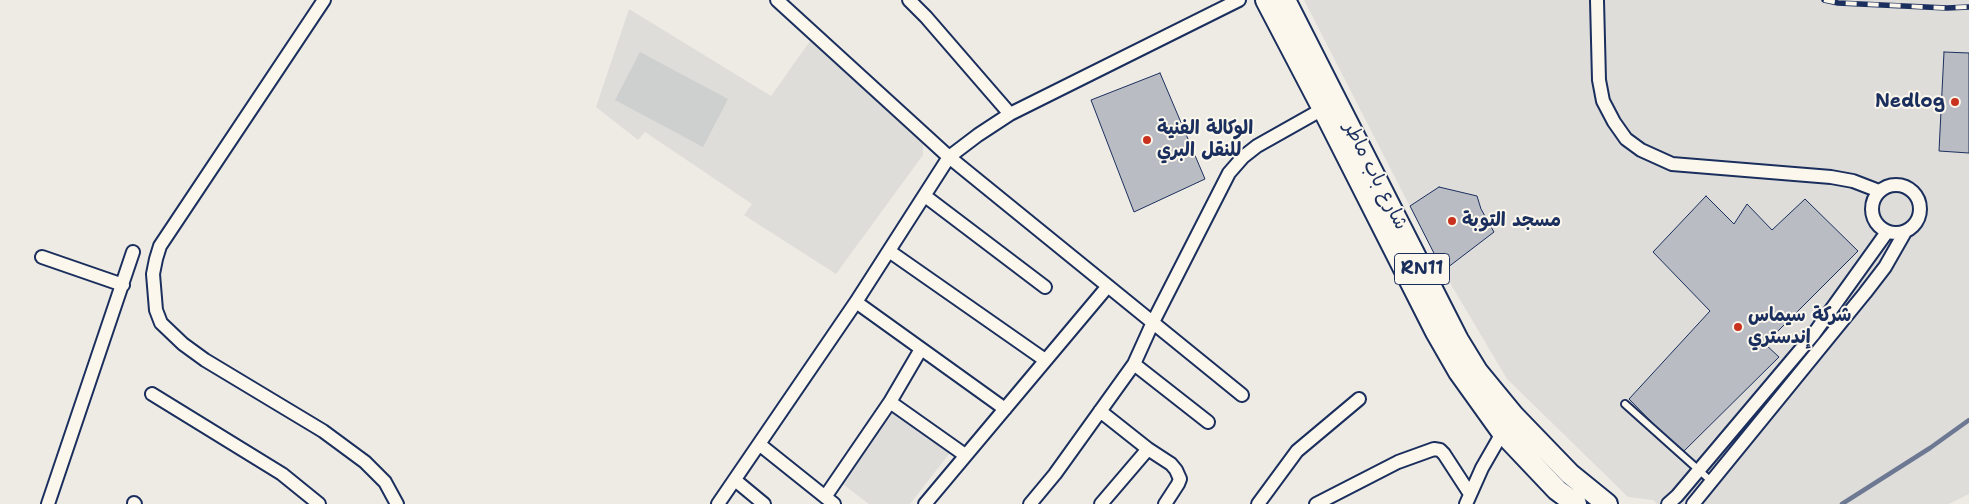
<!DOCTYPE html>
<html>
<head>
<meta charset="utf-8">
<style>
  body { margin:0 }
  canvas { display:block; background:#eeebe4 }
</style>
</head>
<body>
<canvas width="1969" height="504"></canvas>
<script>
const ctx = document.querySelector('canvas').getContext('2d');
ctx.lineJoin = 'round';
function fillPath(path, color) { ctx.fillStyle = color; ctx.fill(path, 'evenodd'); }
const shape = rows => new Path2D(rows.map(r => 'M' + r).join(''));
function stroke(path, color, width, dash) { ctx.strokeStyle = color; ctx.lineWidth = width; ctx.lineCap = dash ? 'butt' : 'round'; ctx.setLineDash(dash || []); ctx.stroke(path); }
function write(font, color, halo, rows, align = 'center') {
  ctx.font = font + ' "Shantell Sans","Playpen Sans Arabic",sans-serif'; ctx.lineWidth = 4; ctx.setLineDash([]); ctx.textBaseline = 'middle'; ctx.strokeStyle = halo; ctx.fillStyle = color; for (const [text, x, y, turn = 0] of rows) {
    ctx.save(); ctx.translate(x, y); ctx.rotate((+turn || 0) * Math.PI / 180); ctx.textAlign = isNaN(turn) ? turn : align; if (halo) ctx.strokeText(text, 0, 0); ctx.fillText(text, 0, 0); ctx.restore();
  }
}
fillPath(shape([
  [1304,0,1969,0,1969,494,1949,504,1657,504,1653,500,1628,497,1507,379,1443,271],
  [629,9,771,96,810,41,923,144,923,155,836,274,744,215,752,204,645,132,638,140,596,107],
  [899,404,952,450,910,504,869,504,840,482]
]), '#deddda');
fillPath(shape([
  [640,52,728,99,703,147,615,100]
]), '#cecfcf');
stroke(shape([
  [1842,504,1930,448,1969,420]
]), '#6d7892', 4.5);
const building = shape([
  [1944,52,1969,53,1969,153,1939,151,1944,52],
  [1160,73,1205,179,1134,212,1091,100,1160,73],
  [1439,187,1477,196,1481,209,1494,232,1443,271,1410,206,1439,187],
  [1706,196,1734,224,1747,204,1772,230,1805,199,1858,251,1765,344,1779,357,1682,453,1629,399,1710,311,1653,252,1706,196]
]);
fillPath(building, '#b9bcc3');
stroke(building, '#1b2f5e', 1);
const lane = shape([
  [1625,404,1711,481]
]);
const street = shape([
  [324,0,160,246,156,259,153,274,156,310,161,323,183,344,205,360,323,431,365,462,385,482,397,504],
  [777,0,949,157,1242,395],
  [909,0,926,17,1010,114],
  [1597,0,1599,80,1603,101,1614,122,1626,139,1641,150,1672,164,1831,177,1853,181,1879,191],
  '1872 209a24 24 0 1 1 48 0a24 24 0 1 1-48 0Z',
  [925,196,1045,287],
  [889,251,1045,360],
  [42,257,123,285],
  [856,302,1005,409],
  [1134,364,1208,422],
  [152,394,282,474,319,504],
  [890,402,965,455],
  [1100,411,1148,449,1171,464,1176,470,1180,479,1178,484,1165,504],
  [759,444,834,504],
  [735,480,764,504],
  [825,497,890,402,921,349],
  [134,503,135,504],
  [48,504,133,252],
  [718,504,856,302,949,157,978,135,1010,114,1239,0],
  [925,504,1108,286],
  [1030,504,1055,474,1134,364,1153,322,1229,173,1243,157,1257,146,1328,106],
  [1101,504,1148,449],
  [1258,504,1297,451,1359,399],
  [1316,504,1398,462,1434,449,1440,450,1444,454,1470,494],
  [1466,504,1482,468,1505,428],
  [1668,504,1677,496,1813,335,1887,232],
  [1693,504,1865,293,1885,267,1905,232]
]);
const primary = shape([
  [1266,0,1323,109,1436,332,1459,372,1502,432,1557,490,1576,504],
  [1285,0,1458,340,1477,371,1514,416,1570,474,1607,504]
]);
stroke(lane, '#1b2f5e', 10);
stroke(street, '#1b2f5e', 16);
stroke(primary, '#1b2f5e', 24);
stroke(lane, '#fbf7ec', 6);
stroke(street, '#fbf7ec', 12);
stroke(primary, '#fbf7ec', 20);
const rail = shape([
  [1824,0,1838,3,1947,8,1969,7]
]);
stroke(rail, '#1b2f5e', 5.5);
stroke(rail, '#fbf7ec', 4, [11]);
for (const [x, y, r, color] of [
  [1955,102,5,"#c8321e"],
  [1147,140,5,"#c8321e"],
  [1452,221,5,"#c8321e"],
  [1738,327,5,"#c8321e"]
]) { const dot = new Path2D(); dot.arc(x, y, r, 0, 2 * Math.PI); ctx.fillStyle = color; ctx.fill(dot); stroke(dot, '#fbf7ec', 2); }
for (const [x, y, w] of [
  [1422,269,55]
]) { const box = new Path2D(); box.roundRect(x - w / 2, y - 15.5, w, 31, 4); ctx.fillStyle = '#fbf7ec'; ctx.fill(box); stroke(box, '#1b2f5e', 1); }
write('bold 18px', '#1b2f5e', null, [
  ["RN11",1422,269]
]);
write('bold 19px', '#1b2f5e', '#fbf7ec', [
  ["Nedlog",1945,102,"right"],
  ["الوكالة الفنية",1157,129],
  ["للنقل البري",1157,151],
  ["مسجد التوبة",1462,221],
  ["شركة سيماس",1748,316],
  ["إندستري",1748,338]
], 'left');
write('19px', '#1b2f5e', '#fbf7ec', [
  ["شارع باب ماطر",1375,176,63]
]);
</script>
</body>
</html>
